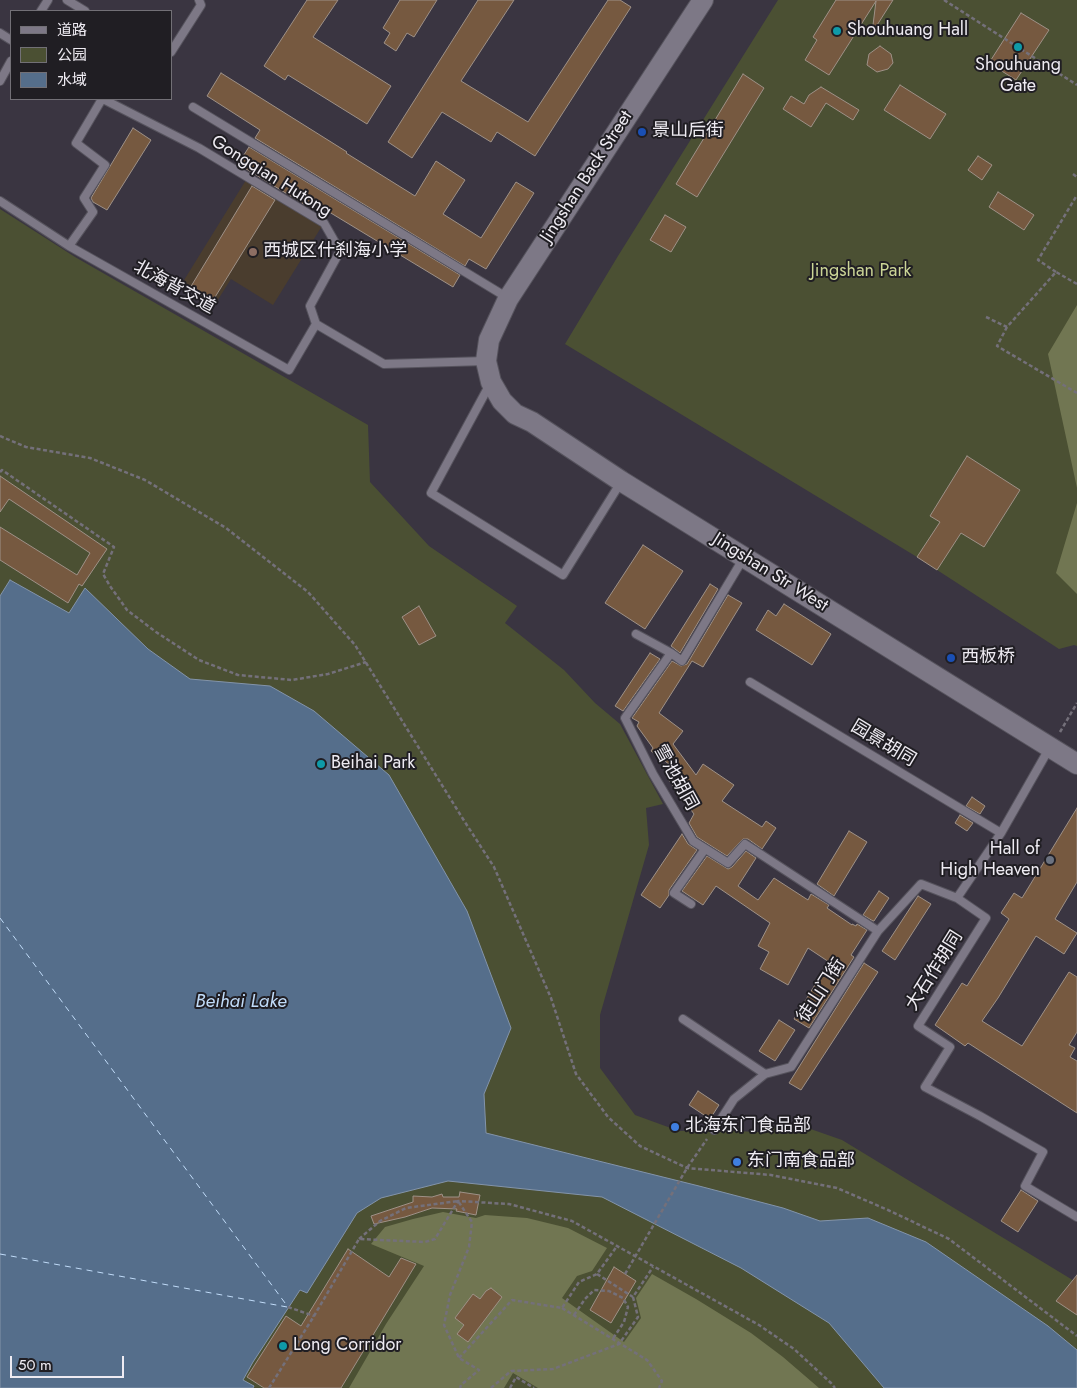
<!DOCTYPE html>
<html>
<head>
<meta charset="utf-8">
<style>
  body { margin:0 }
  #map { position:relative; width:1077px; height:1388px; overflow:hidden; background:#3a3541; font-family:Jost,"Noto Sans SC",sans-serif }
  canvas { display:block }
  .legend { position:absolute; left:10px; top:10px; width:162px; height:90px; box-sizing:border-box; background:#201e23; border:1px solid #727076; margin:0; padding:6px 9px; list-style:none; font-size:15px; color:#eeebf2 }
  .legend li { display:flex; align-items:center; gap:10px; height:25px }
  .legend b { width:25px; border:1px solid #727076 }
  .scale { position:absolute; left:10px; top:1356px; width:114px; height:22px; box-sizing:border-box; border:2px solid #eeebf2; border-top:0; padding-left:6px; font-size:15px; line-height:18px; white-space:nowrap; color:#eeebf2; -webkit-text-stroke:4px #201e23; paint-order:stroke }
</style>
</head>
<body>
<div id="map">
<canvas width="1077" height="1388"></canvas>
<ul class="legend">
<li><b style="height:6px;background:#7d7886"></b>道路</li>
<li><b style="height:14px;background:#4b5033"></b>公园</li>
<li><b style="height:14px;background:#556e8b"></b>水域</li>
</ul>
<div class="scale">50 m</div>
</div>
<script>
const ctx = document.querySelector('canvas').getContext('2d');
ctx.lineJoin = 'round';
function fillPath(path, color) { ctx.fillStyle = color; ctx.fill(path, 'evenodd'); }
const shape = rows => new Path2D(rows.map(r => 'M' + r).join(''));
function stroke(path, color, width, dash) { ctx.strokeStyle = color; ctx.lineWidth = width; ctx.lineCap = dash ? 'butt' : 'round'; ctx.setLineDash(dash || []); ctx.stroke(path); }
function write(font, color, halo, rows, align = 'center') {
  ctx.font = font + ' Jost,"Noto Sans SC",sans-serif'; ctx.lineWidth = 4; ctx.setLineDash([]); ctx.textBaseline = 'middle'; ctx.strokeStyle = halo; ctx.fillStyle = color; for (const [text, x, y, turn = 0] of rows) {
    ctx.save(); ctx.translate(x, y); ctx.rotate((+turn || 0) * Math.PI / 180); ctx.textAlign = isNaN(turn) ? turn : align; if (halo) ctx.strokeText(text, 0, 0); ctx.fillText(text, 0, 0); ctx.restore();
  }
}
fillPath(shape([
  [246,180,322,226,273,305,231,279,214,306,181,285]
]), '#4a3d2e');
fillPath(shape([
  [778,0,1077,0,1077,646,1074,645,1059,649,917,557,565,344,618,256],
  [0,209,75,257,368,425,370,482,429,546,517,606,505,623,564,670,595,703,620,724,663,804,646,808,649,845,600,1015,600,1068,635,1115,679,1131,714,1130,758,1132,771,1127,802,1126,842,1140,1071,1279,1077,1284,1077,1388,0,1388]
]), '#4b5033');
fillPath(shape([
  [1077,305,1077,488,1048,354],
  [1077,503,1077,594,1056,573],
  [443,1212,476,1218,485,1215,527,1218,568,1228,607,1248,592,1271,577,1276,562,1298,624,1342,641,1318,636,1298,652,1274,696,1299,751,1333,783,1357,819,1388,538,1388,513,1373,504,1388,349,1388,386,1324,424,1266,371,1244,385,1227,413,1219]
]), '#717652');
const water = shape([
  [10,580,69,613,85,588,148,649,190,679,270,686,314,711,389,775,467,911,511,1028,484,1094,486,1133,699,1186,783,1208,820,1221,868,1218,926,1242,1048,1326,1077,1350,1077,1388,884,1388,829,1323,741,1268,602,1197,448,1181,381,1198,357,1213,307,1293,300,1290,253,1362,243,1380,254,1386,253,1388,0,1388,0,596,10,580]
]);
fillPath(water, '#556e8b');
stroke(water, '#8394aa', 1);
stroke(shape([
  [0,918,288,1307],
  [0,1254,287,1307]
]), '#c1dcf9', 1, [6, 5]);
const building = shape([
  [307,0,338,0,313,37,391,86,367,124,288,75,285,80,264,66,307,0],
  [400,0,437,0,414,37,407,33,396,51,384,43,390,33,383,28,400,0],
  [478,0,514,0,461,81,528,122,608,0,620,0,631,7,535,156,497,132,491,142,442,112,412,158,388,142,478,0],
  [836,0,893,0,872,33,876,1,829,75,805,60,817,40,813,37,836,0],
  [1021,13,1049,30,1016,80,989,63,1021,13],
  [880,46,891,54,893,63,888,69,877,72,867,65,869,54,880,46],
  [221,73,347,152,346,153,415,196,436,161,465,180,443,214,481,238,516,182,534,193,486,269,469,259,465,266,255,138,260,130,207,96,221,73],
  [743,74,764,88,697,197,676,184,743,74],
  [900,85,946,114,930,139,884,110,900,85],
  [821,87,859,110,853,120,826,103,811,127,783,109,791,96,804,104,809,95,821,87],
  [133,128,151,140,107,210,93,202,91,198,133,128],
  [249,147,460,275,453,287,311,201,307,206,238,164,249,147],
  [978,156,992,165,982,180,968,170,978,156],
  [252,186,275,200,212,302,190,288,252,186],
  [998,192,1034,215,1024,230,989,207,998,192],
  [665,215,686,227,671,252,650,240,665,215],
  [967,456,1020,490,984,547,961,533,937,570,917,557,940,522,930,516,967,456],
  [0,476,107,549,82,586,79,584,68,603,0,560,0,527,77,575,90,553,9,499,0,512,0,476],
  [643,545,683,571,645,629,605,603,643,545],
  [710,584,718,589,680,653,671,646,710,584],
  [728,595,742,603,703,667,692,661,659,713,683,731,673,744,696,775,703,764,734,785,722,801,762,827,766,821,776,828,762,849,748,839,743,839,727,856,697,837,689,823,694,814,666,776,673,767,651,751,653,748,637,726,639,722,632,718,672,661,681,666,687,664,728,595],
  [784,604,831,634,812,665,756,630,768,610,776,616,784,604],
  [419,606,436,636,419,645,402,617,419,606],
  [650,653,660,659,623,711,615,706,650,653],
  [972,797,985,806,980,814,966,806,972,797],
  [1077,808,1077,882,1055,919,1077,933,1064,954,1036,936,998,998,982,1021,1022,1046,1069,972,1077,977,1077,1032,1069,1045,1075,1048,1070,1057,1077,1061,1077,1113,968,1043,965,1046,935,1025,962,983,967,986,1009,919,1001,913,1014,893,1022,898,1077,808],
  [960,815,973,823,967,831,955,823,960,815],
  [849,831,867,842,834,896,817,884,849,831],
  [682,834,688,844,697,850,669,890,669,895,660,908,641,895,682,834],
  [746,851,756,858,738,886,758,900,774,878,808,900,811,894,829,905,827,908,852,925,852,924,856,926,857,924,867,930,851,955,854,957,809,1028,794,1019,829,962,808,948,788,985,760,969,769,952,758,946,770,923,716,886,703,905,682,891,707,856,728,869,732,867,746,851],
  [879,891,889,898,874,921,873,921,863,915,879,891],
  [918,896,931,904,895,960,882,951,918,896],
  [864,963,878,972,801,1090,789,1083,864,963],
  [779,1020,795,1030,775,1061,759,1051,779,1020],
  [698,1091,719,1105,710,1119,689,1105,698,1091],
  [1021,1190,1038,1201,1018,1232,1001,1221,1021,1190],
  [460,1192,480,1195,476,1215,456,1211,457,1209,432,1208,405,1217,374,1224,371,1216,413,1202,413,1196,432,1197,442,1194,443,1197,459,1197,460,1192],
  [348,1249,389,1277,401,1258,416,1264,341,1388,264,1388,247,1377,286,1316,301,1326,348,1249],
  [614,1267,636,1281,611,1323,590,1310,614,1267],
  [1077,1275,1077,1315,1056,1301,1077,1275],
  [491,1288,502,1297,468,1342,457,1334,464,1325,455,1318,473,1294,480,1299,486,1291,491,1288]
]);
fillPath(building, '#765940');
stroke(building, '#9e9187', 1);
const service = shape([
  [67,0,85,11],
  [41,11,48,0],
  [0,33,11,40],
  [171,52,201,5,199,0],
  [0,81,11,61],
  [103,99,199,148,324,223,340,251,310,306,316,324,384,364,486,361],
  [193,107,508,298],
  [0,201,69,246,289,370,316,324],
  [69,246,93,212,84,198,105,165,76,143,102,99],
  [490,384,431,493,563,575,621,482],
  [743,559,682,661,671,653,625,718,653,774,693,841,728,863,745,844,878,931],
  [636,634,671,653],
  [750,682,1001,833],
  [1050,747,1001,833,957,898,986,918,918,1026,950,1047,925,1087,980,1116,1043,1152,1025,1186,1077,1217],
  [691,904,674,893,705,849],
  [683,1019,765,1074],
  [714,1130,734,1099,765,1074,791,1067,878,931,921,884,957,898]
]);
const tertiary = shape([
  [703,0,508,299,489,340,486,361,491,382,502,401,515,414,532,422,621,481,1077,764]
]);
stroke(service, '#56535d', 10);
stroke(tertiary, '#56535d', 22);
stroke(shape([
  [944,0,1077,85],
  [1073,174,1077,177],
  [1056,272,1038,260,1077,195],
  [986,317,1007,327,1056,272,1077,284],
  [1007,327,997,346,1077,393],
  [0,436,26,447,90,458,145,480,226,528,308,592,355,645,463,819,494,867,551,998,576,1074,608,1117,640,1146,687,1168,771,1175,837,1188,888,1210,949,1239,1077,1336],
  [0,472,2,470,114,547,103,574,110,586,127,610,156,632,199,660,238,675,292,680,328,674,366,662],
  [1060,732,1077,703],
  [359,1239,380,1221,406,1208,458,1201,472,1222,469,1247,450,1295,444,1325,459,1358,479,1370,461,1385,460,1388],
  [597,1274,633,1297],
  [625,1274,687,1168,707,1139],
  [288,1307,314,1316],
  [562,1308,647,1360,662,1381,659,1388],
  [574,1315,585,1299,594,1290,609,1291,623,1298,628,1307,624,1322,612,1340],
  [459,1358,512,1300,562,1308,579,1282,597,1274,617,1246],
  [269,1388,314,1316,359,1239,425,1242,435,1239,458,1201,509,1204,572,1221,759,1325,794,1349,831,1383,835,1388],
  [491,1388,511,1371,553,1369,619,1344,638,1317,633,1297,653,1267],
  [510,1388,516,1377,534,1388]
]), '#74707a', 2.5, [4, 2.5]);
stroke(service, '#7d7886', 8);
stroke(tertiary, '#7d7886', 20);
for (const [x, y, r, color] of [
  [837,31,5,"#0f9aa8"],
  [1018,47,5,"#0f9aa8"],
  [642,132,5,"#1a4fb4"],
  [253,252,5,"#8d6e63"],
  [951,658,5,"#1a4fb4"],
  [321,764,5,"#0f9aa8"],
  [1050,860,5,"#6b7280"],
  [675,1127,5,"#3f7fe0"],
  [737,1162,5,"#3f7fe0"],
  [283,1346,5,"#0f9aa8"]
]) { const dot = new Path2D(); dot.arc(x, y, r, 0, 2 * Math.PI); ctx.fillStyle = color; ctx.fill(dot); stroke(dot, '#201e23', 2); }
write('18px', '#eeebf2', '#201e23', [
  ["Shouhuang Hall",847,31],
  ["Shouhuang",1018,66,"center"],
  ["Gate",1018,87,"center"],
  ["景山后街",652,132],
  ["西城区什刹海小学",263,252],
  ["西板桥",961,658],
  ["Beihai Park",331,764],
  ["Hall of",1040,850,"right"],
  ["High Heaven",1040,871,"right"],
  ["北海东门食品部",685,1127],
  ["东门南食品部",747,1162],
  ["Long Corridor",293,1346]
], 'left');
write('18px', '#eeebf2', '#201e23', [
  ["Gongqian Hutong",271,177,32],
  ["Jingshan Back Street",587,177,-57],
  ["北海背交道",174,288,29],
  ["Jingshan Str West",770,573,32],
  ["园景胡同",883,744,31],
  ["雪池胡同",675,778,61],
  ["大石作胡同",935,971,-58],
  ["徒山门街",822,991,-57]
]);
write('18px', '#cbd596', '#201e23', [
  ["Jingshan Park",861,272]
]);
write('italic 19px', '#c1dcf9', '#201e23', [
  ["Beihai Lake",241,1002]
]);
</script>
</body>
</html>
